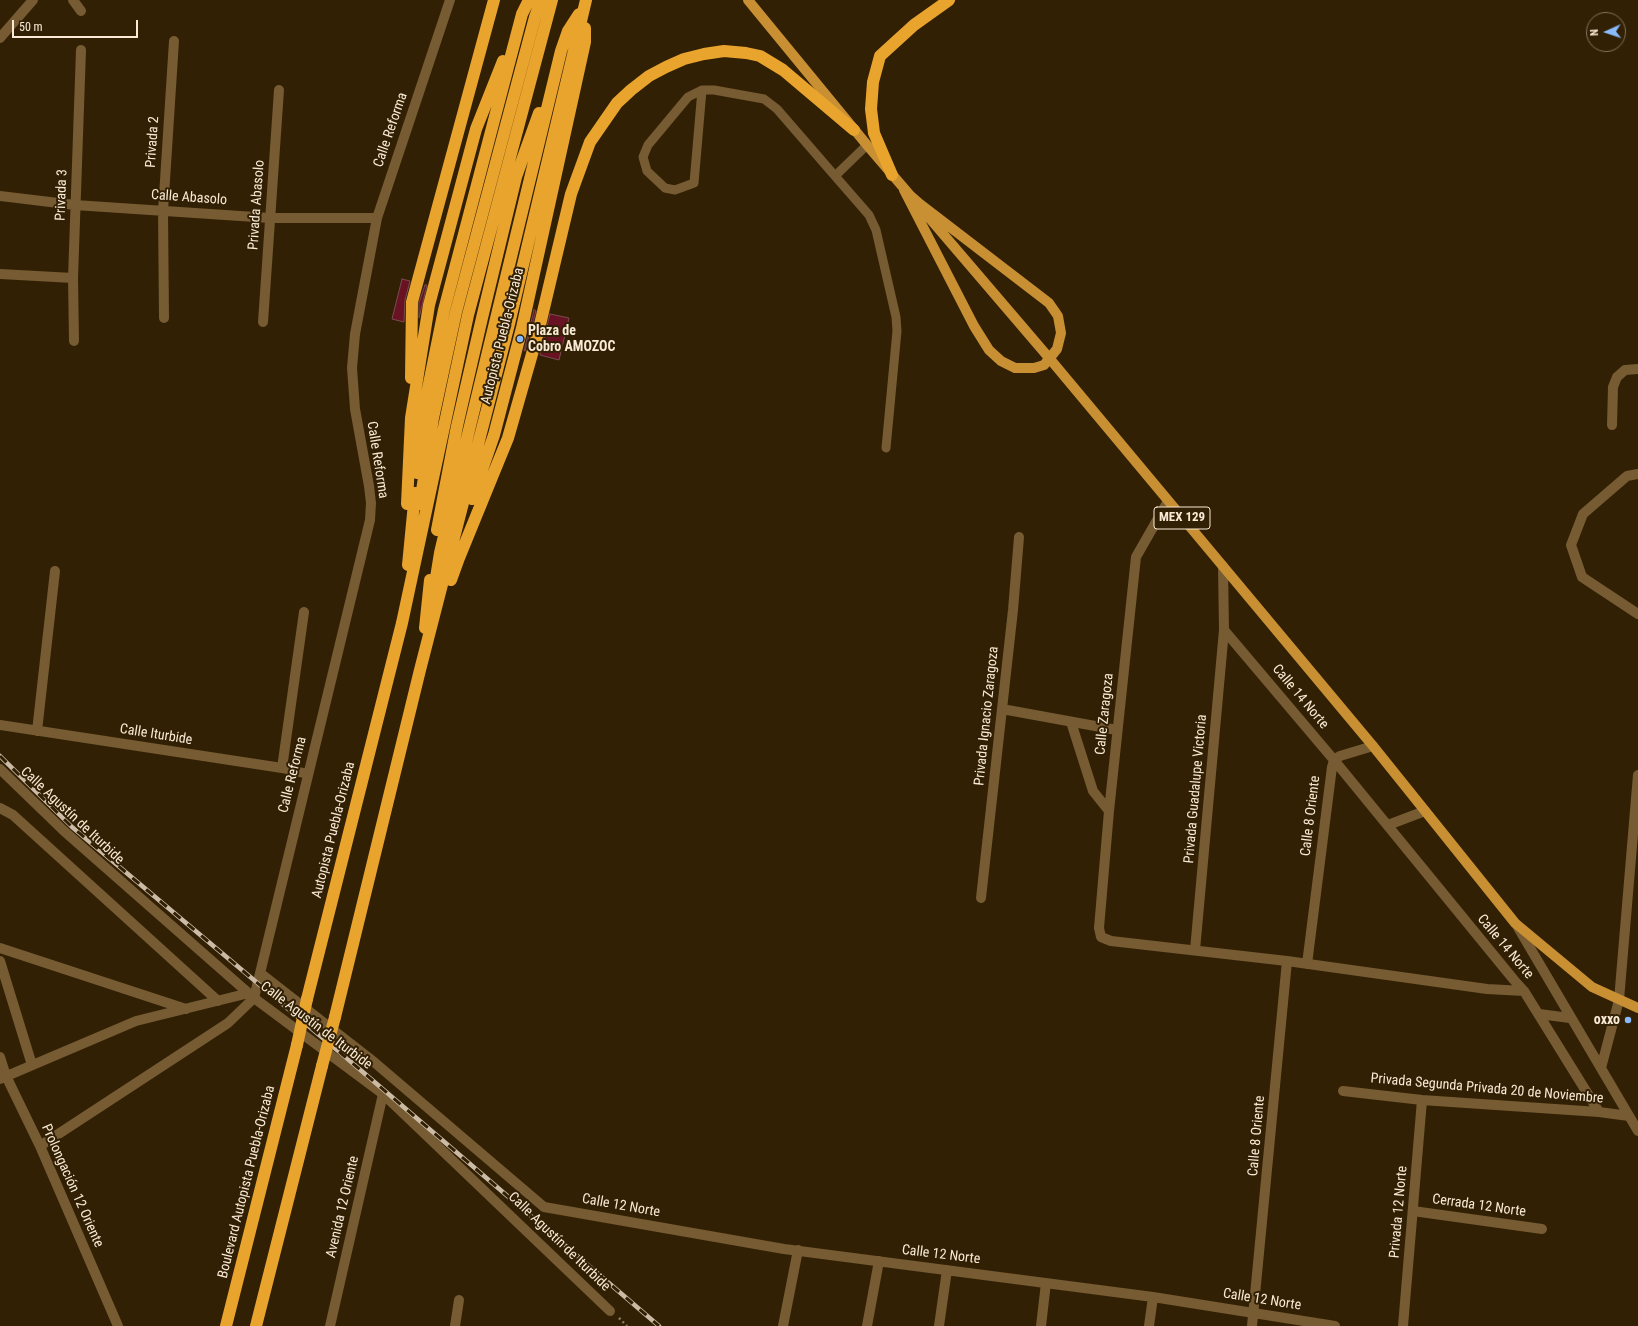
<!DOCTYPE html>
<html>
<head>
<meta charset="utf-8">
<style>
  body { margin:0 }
  #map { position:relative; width:1638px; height:1326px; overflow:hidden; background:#322004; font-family:"Roboto Condensed",sans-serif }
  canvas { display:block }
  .north { position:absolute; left:1586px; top:12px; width:40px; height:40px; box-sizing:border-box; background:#322004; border:1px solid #827158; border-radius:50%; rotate:267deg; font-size:11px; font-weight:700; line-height:16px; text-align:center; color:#f9ead6 }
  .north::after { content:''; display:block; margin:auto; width:14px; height:18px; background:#88bafc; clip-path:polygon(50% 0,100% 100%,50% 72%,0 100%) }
  .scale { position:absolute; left:12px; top:20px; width:126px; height:18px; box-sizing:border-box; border:2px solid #f9ead6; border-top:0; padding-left:5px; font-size:12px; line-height:14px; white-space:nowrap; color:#f9ead6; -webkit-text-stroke:3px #322004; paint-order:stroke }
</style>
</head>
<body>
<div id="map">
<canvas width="1638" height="1326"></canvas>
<div class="north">N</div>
<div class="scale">50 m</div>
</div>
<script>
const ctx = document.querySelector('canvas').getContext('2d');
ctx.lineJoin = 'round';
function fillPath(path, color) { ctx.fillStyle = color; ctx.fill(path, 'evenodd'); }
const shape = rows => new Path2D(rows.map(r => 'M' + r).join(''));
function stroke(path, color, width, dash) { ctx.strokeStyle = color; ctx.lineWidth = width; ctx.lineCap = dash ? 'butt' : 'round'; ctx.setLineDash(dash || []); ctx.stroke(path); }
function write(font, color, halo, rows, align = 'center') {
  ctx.font = font + ' "Roboto Condensed",sans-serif'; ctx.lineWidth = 4; ctx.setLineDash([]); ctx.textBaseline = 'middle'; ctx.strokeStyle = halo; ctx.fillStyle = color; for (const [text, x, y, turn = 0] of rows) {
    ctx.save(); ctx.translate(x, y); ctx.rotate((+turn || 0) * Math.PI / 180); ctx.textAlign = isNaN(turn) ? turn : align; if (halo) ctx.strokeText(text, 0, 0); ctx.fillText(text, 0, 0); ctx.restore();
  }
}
const building = shape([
  [402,279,410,281,405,300,404,322,392,319,402,279],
  [425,285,427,285,419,318,419,303,425,285],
  [534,310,536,311,525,351,524,351,534,310],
  [550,314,569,318,559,360,540,355,550,314]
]);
fillPath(building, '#681223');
stroke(building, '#794c4f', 1);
stroke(shape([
  [619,1318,627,1326]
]), '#8e7d65', 2.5, [2, 3]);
stroke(shape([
  [702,90,694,183,675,190,665,188,647,171,643,157,648,145,688,97,702,90,714,90,764,99,777,109,835,176,867,145],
  [835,176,869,215,876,230,896,317,897,331,886,448]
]), '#765b33', 9);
stroke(shape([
  [73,0,81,11],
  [0,38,33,0],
  [0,196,75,205,270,218,377,218],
  [0,274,73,278],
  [164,318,163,211,174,41],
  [263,322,279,90],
  [74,341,73,278,81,50],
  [1612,425,1613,387,1617,377,1625,370,1638,369],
  [1638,474,1627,476,1583,514,1571,545,1582,577,1638,614],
  [1168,501,1136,557,1109,811,1099,928,1101,937,1111,941,1287,961,1487,989,1524,991],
  [1224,630,1334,760,1514,980,1524,991,1599,1112],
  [1002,709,1117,730],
  [1071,722,1093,791,1109,811],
  [0,725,282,768,308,774],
  [37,731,55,571],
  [282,768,304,612],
  [0,769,64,831,254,998,383,1094,610,1311],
  [0,808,13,815,218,1001],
  [1388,825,1425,811],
  [981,898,1013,610,1019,537],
  [1516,924,1638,1131],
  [0,948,186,1009],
  [1195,950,1224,630,1223,566],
  [0,961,32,1065],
  [1307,964,1332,767,1334,760,1340,756,1373,746],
  [260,973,374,1062,544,1207,784,1249,1153,1297,1335,1326],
  [1539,1014,1570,1018],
  [0,1057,6,1076,40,1146,118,1326],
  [1601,1068,1619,1000,1638,775],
  [0,1079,136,1021,249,993],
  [1343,1091,1422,1100,1599,1112,1629,1116],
  [40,1146,228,1023,254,998,370,520,371,503,369,486,355,409,352,368,355,334,377,218,450,0],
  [1413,1211,1542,1229],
  [330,1326,383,1094],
  [455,1326,459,1300],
  [783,1326,798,1250],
  [867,1326,879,1261],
  [939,1326,947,1270],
  [1041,1326,1046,1283],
  [1149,1326,1153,1297],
  [1252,1326,1287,961],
  [1403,1326,1422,1100]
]), '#765b33', 10);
stroke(shape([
  [748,0,867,145,1050,359,1373,746,1515,923,1592,987,1638,1008],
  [904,190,920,204,1049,303,1058,316,1061,333,1057,349,1044,365,1034,368,1015,368,1001,361,989,350,974,326,904,190]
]), '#c88f33', 10);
stroke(shape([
  [892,175,874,133,871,109,873,82,880,56,914,25,949,0],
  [411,378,412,302,494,0],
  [417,473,422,418,444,310,522,14,529,0],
  [472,499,494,435,522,328,585,42,585,28],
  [407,504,411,418,429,305,476,129,503,61],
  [420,504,433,418,456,312,535,17,541,0],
  [437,530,457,426,482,318,516,177,539,113],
  [408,565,415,493],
  [451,580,459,558,508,438,538,333,571,194,590,142,617,103,631,90,649,76,666,67,684,59,704,54,724,51,746,53,760,56,783,70,854,130],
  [434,590,440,553,469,430,561,51,568,31,579,14],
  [425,628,430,580],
  [307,999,402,623,468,315,552,0],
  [335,1017,420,670,509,324,586,0],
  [226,1326,297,1045],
  [256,1326,322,1066]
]), '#e9a42e', 12);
const rail = shape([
  [0,756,72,827,343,1055,659,1326]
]);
stroke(rail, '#cbbba6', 4.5);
stroke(rail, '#322004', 3, [9]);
stroke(shape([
  [297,1045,307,999],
  [322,1066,335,1017]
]), '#e9a42e', 12);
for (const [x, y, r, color] of [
  [520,339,4,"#88bafc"],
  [1628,1020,4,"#88bafc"]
]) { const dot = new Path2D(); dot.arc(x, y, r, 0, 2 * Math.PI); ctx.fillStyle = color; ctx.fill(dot); stroke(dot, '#322004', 1.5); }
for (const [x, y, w] of [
  [1182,518,56]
]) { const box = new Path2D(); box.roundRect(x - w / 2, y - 11, w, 22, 3); ctx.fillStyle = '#322004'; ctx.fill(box); stroke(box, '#f9ead6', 1); }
write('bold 13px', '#f9ead6', null, [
  ["MEX 129",1182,518]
]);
write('14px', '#f9ead6', '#322004', [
  ["Calle Reforma",391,130,-71],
  ["Privada 2",153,142,-86],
  ["Privada 3",62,195,-88],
  ["Calle Abasolo",189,198,4],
  ["Privada Abasolo",257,205,-86],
  ["Autopista Puebla-Orizaba",503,336,-76],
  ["Calle Reforma",377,460,81],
  ["Calle 14 Norte",1300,697,50],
  ["Calle Zaragoza",1105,714,-84],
  ["Privada Ignacio Zaragoza",987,716,-84],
  ["Calle Iturbide",156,735,9],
  ["Calle Reforma",293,775,-76],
  ["Privada Guadalupe Victoria",1196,789,-85],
  ["Calle Agustín de Iturbide",72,816,43],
  ["Calle 8 Oriente",1311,816,-83],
  ["Autopista Puebla-Orizaba",334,830,-76],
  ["Calle 14 Norte",1505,947,50],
  ["Calle Agustín de Iturbide",316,1026,37],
  ["Privada Segunda Privada 20 de Noviembre",1487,1089,5],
  ["Calle 8 Oriente",1257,1136,-85],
  ["Boulevard Autopista Puebla-Orizaba",247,1182,-76],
  ["Prolongación 12 Oriente",72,1186,66],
  ["Calle 12 Norte",621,1206,10],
  ["Cerrada 12 Norte",1479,1206,8],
  ["Avenida 12 Oriente",343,1207,-77],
  ["Privada 12 Norte",1399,1212,-85],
  ["Calle Agustín de Iturbide",559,1242,44],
  ["Calle 12 Norte",941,1255,7],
  ["Calle 12 Norte",1262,1300,9]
]);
write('bold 14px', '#f9ead6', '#322004', [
  ["Plaza de",528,331],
  ["Cobro AMOZOC",528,347],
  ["oxxo",1620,1020,"right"]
], 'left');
</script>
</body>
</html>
